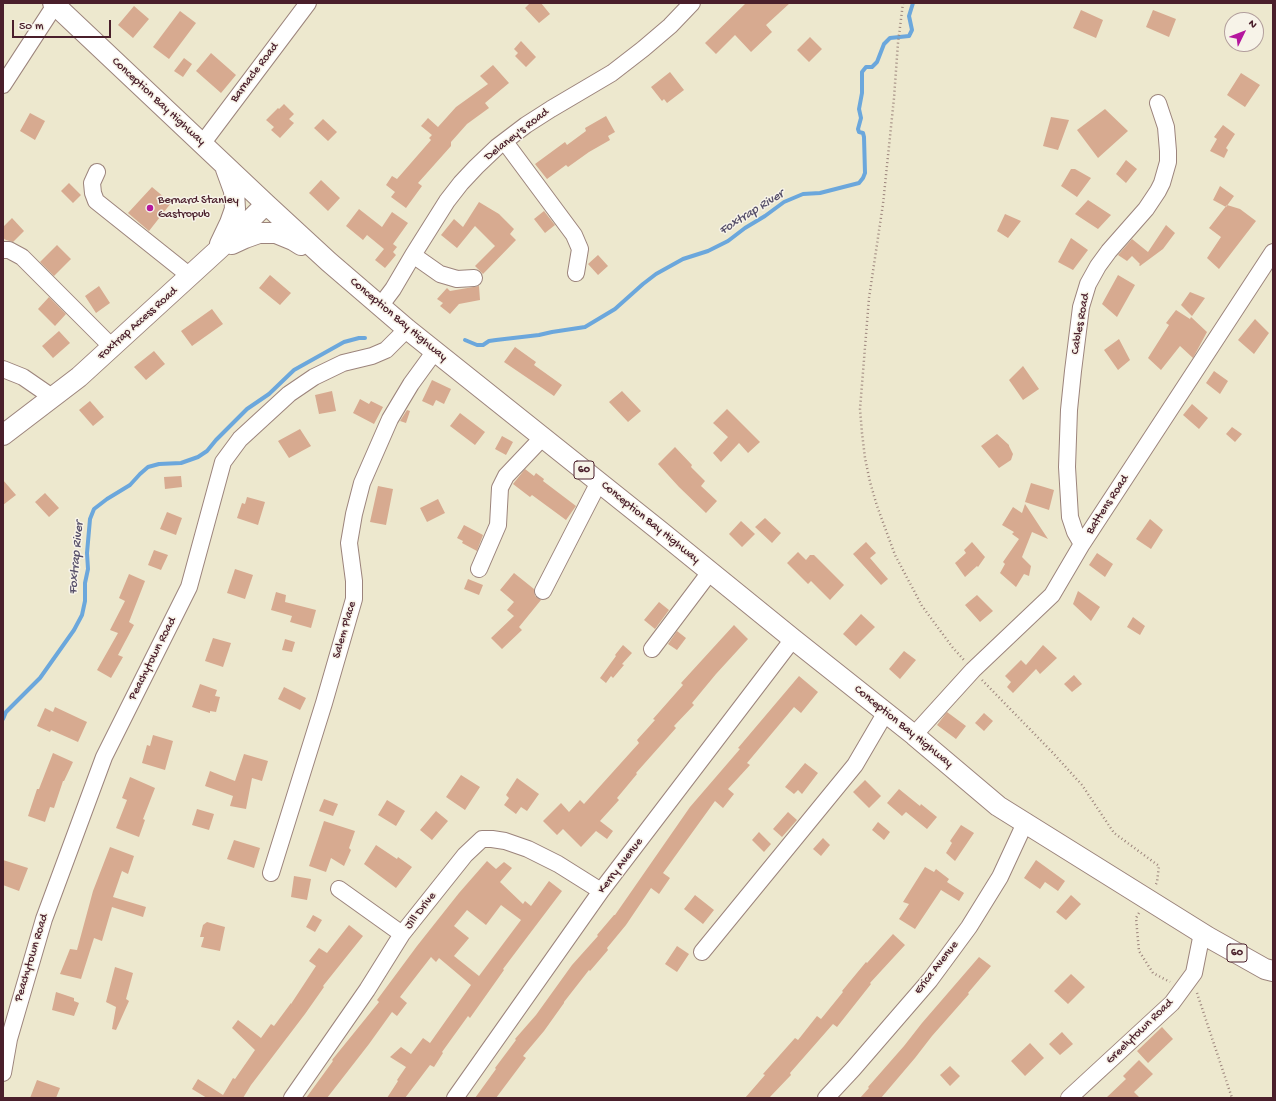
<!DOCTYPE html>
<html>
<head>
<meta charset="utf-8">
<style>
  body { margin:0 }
  #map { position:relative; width:1276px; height:1101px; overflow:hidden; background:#ede8ce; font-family:"Gochi Hand",sans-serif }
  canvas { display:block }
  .frame { position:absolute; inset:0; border:4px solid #4a1f2b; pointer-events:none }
  .north { position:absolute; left:1224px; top:12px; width:40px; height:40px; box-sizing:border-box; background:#f7f3e8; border:1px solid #b29e9c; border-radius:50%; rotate:47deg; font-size:11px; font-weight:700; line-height:16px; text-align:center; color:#4a1f2b }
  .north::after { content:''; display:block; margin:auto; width:14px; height:18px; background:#b5179e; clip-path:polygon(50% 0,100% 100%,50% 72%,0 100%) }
  .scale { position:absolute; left:12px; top:20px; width:99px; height:18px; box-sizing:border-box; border:2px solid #4a1f2b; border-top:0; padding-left:5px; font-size:12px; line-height:14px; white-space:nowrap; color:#4a1f2b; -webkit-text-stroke:3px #f7f3e8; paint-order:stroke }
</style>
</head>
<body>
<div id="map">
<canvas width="1276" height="1101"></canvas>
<div class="frame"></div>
<div class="north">N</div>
<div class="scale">50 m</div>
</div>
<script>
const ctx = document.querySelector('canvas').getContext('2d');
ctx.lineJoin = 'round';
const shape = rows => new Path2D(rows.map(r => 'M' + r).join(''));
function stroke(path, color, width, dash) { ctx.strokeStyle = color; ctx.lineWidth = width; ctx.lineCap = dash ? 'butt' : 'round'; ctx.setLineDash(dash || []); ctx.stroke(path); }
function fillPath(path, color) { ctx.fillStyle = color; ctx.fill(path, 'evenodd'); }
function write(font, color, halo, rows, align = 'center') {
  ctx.font = font + ' "Gochi Hand",sans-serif'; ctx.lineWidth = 3; ctx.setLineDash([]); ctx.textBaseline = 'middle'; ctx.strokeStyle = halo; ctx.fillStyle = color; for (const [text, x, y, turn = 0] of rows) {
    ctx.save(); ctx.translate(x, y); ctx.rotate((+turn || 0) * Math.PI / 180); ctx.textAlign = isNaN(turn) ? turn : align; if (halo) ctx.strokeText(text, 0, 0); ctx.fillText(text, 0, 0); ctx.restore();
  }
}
stroke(shape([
  [465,340,477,345,483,345,489,341,496,340,539,335,552,332,585,327,615,309,643,284,656,274,683,259,708,251,728,241,745,228,765,216,784,202,803,194,820,193,859,183,863,178,865,173,864,137,863,133,859,132,858,129,861,118,859,109,862,93,862,72,866,67,872,67,877,62,884,44,890,38,909,36,912,30,909,16,913,3],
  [3,719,6,712,40,678,74,630,82,615,85,601,85,583,88,569,87,553,90,519,94,509,107,499,130,485,140,474,148,467,159,464,181,463,198,457,207,451,216,440,247,409,269,394,294,370,344,342,359,338,365,338]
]), '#6ba7dc', 4);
fillPath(shape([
  [530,3,541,3,550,14,539,23,525,8],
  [746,3,790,3,766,25,772,32,751,52,735,35,716,54,705,43],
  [134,6,149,19,133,38,118,25],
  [1081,10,1103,20,1096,38,1073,28],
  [1153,10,1176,19,1169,37,1146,27],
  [180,11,196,23,169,59,153,47],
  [810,37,822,49,809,62,797,50],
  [521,41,536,57,526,67,515,56,518,53,514,49],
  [211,53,236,75,221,93,196,71],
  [184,58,192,64,183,77,174,71],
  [493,65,509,83,485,103,489,108,467,124,451,142,451,146,418,183,422,186,406,208,391,197,395,192,386,185,392,176,397,179,431,140,429,138,432,135,421,126,428,118,438,127,456,107,488,84,480,76],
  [670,72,684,90,667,103,664,99,662,101,651,87],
  [1241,73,1260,85,1245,107,1227,95],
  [284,104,294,114,289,119,294,123,280,138,271,130,274,127,266,120,278,108,279,109],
  [1105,109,1128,131,1098,158,1077,130],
  [30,113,45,121,35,140,20,131],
  [606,116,615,132,608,136,610,140,589,152,568,167,566,165,547,179,535,164,565,142,567,145,586,131,585,128],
  [1051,117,1069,120,1058,150,1043,146],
  [323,119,337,132,328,141,314,128],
  [1223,125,1235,134,1226,148,1228,150,1224,158,1210,151,1217,139,1214,137],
  [1126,160,1137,169,1126,183,1116,174],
  [1071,169,1075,169,1091,178,1077,197,1061,186],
  [321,180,340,198,328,211,309,193],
  [69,183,81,195,73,203,61,191],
  [1220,186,1234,196,1226,207,1213,200],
  [152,187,171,203,149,231,128,213],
  [1088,200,1111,215,1098,229,1075,214],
  [479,202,499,214,514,229,510,234,516,240,483,274,475,266,495,246,475,226,457,248,441,235,454,219,463,227],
  [1227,205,1240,209,1256,221,1219,269,1207,258,1221,237,1209,228],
  [359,209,382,227,392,212,408,223,393,244,397,247,393,252,396,255,385,268,375,260,384,249,367,235,363,240,346,226],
  [544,211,555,225,545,233,534,219],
  [1005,214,1021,221,1008,238,997,231],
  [12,218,24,231,13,242,6,240,3,238,3,227],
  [1166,225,1175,233,1163,249,1140,266,1139,265,1140,264,1132,256,1127,261,1118,255,1132,239,1148,252],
  [1071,238,1088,250,1073,270,1058,262],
  [57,245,71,259,54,276,40,262],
  [598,255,608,266,598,275,588,264],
  [270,275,291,293,280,305,259,288],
  [1118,275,1135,285,1117,317,1102,304],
  [99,286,110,303,96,313,85,296],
  [479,286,480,300,459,304,450,314,440,306,443,303,437,299,447,288,450,291],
  [1190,292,1205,298,1192,316,1181,305],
  [49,297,66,314,55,326,38,309],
  [212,309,223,324,192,346,181,331],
  [1176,310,1190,319,1191,317,1207,332,1193,358,1180,346,1161,370,1148,358,1169,325,1166,323],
  [1255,319,1269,333,1254,354,1238,340],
  [59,331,70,343,53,358,42,346],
  [1119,339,1130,360,1118,370,1104,350],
  [515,347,536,362,534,365,562,385,554,396,504,362],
  [154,351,165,364,146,380,134,367],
  [1023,366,1039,389,1023,400,1009,380],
  [1214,371,1228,381,1220,394,1206,383],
  [432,380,451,389,444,404,436,400,433,406,422,401],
  [332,391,336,411,319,414,315,395],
  [622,391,641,411,628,422,609,402],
  [360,399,369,404,371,401,383,407,374,424,353,413],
  [90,401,104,417,93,426,79,410],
  [1192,404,1208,418,1199,429,1183,415],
  [727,409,760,442,748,453,739,443,721,462,713,453,728,437,713,423],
  [407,410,410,411,406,423,400,421],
  [460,413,485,432,475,445,450,426],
  [1232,427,1242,434,1235,442,1226,434],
  [300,429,311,446,289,458,278,441],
  [997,434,1009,445,1009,446,1013,454,1011,460,999,468,981,446],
  [502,436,513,442,506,455,495,449],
  [675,447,692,465,691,467,705,481,701,486,717,501,706,513,679,487,658,464],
  [525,469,534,476,536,473,544,479,543,481,576,506,566,520,532,495,530,497,513,484],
  [181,476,182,487,165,489,164,477],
  [3,480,16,495,3,505],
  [1031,483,1054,490,1049,510,1025,502],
  [378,486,393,489,386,525,370,522],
  [45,493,59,508,49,517,35,502],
  [247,497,265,502,258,525,237,518,242,503,245,504],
  [438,499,445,513,427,522,420,508],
  [1025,504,1048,539,1032,532,1022,557,1031,566,1029,576,1024,574,1016,587,1000,573,1005,564,1003,562,1019,539,1012,534,1014,532,1002,525,1013,507,1022,513],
  [167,512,182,518,176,535,160,529],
  [765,518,781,533,772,543,755,527],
  [1150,519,1163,530,1151,549,1136,539],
  [741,521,755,534,742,547,729,534],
  [464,525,483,535,477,551,462,543,463,541,457,538],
  [866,542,876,553,870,558,888,579,881,585,853,554],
  [972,542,985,557,978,567,977,566,965,577,955,563,966,553,964,550],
  [154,550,168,555,161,570,148,565],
  [798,552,806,560,810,555,814,555,844,585,830,600,811,581,808,584,787,563],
  [1097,553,1113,564,1105,577,1089,565],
  [235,569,253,575,245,599,227,593],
  [514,573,534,589,535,596,541,600,519,627,522,630,502,649,491,638,514,616,507,610,514,602,500,590],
  [129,574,145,581,129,622,134,625,118,655,123,657,111,678,97,670,118,633,110,630,125,601,119,598],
  [468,579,483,585,479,595,464,589],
  [1078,591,1100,607,1091,621,1073,604],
  [276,592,286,595,285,602,316,610,311,628,290,622,292,616,271,610],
  [977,595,993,611,980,622,965,605],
  [659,602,669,610,655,629,644,620],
  [861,614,875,627,856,646,843,634],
  [1133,617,1145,626,1140,635,1127,627],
  [734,625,748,639,716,674,692,703,694,705,674,726,676,728,636,773,637,774,617,798,619,800,600,821,613,831,607,839,596,831,581,847,563,829,557,835,543,821,561,803,569,812,580,800,584,804,639,743,637,740,655,720,653,719,683,685,681,683],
  [677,631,686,638,677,650,668,644],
  [213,638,231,643,223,667,205,661],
  [285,639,295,642,292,652,282,650],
  [623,645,632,653,622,664,624,665,613,678,611,676,606,683,600,678,616,656,615,655],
  [1043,645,1057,658,1040,674,1036,669,1013,693,1007,687,1011,682,1005,676,1021,660,1026,665],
  [904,651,916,660,900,679,889,669],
  [1074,675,1082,684,1072,692,1064,684],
  [799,676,818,692,801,713,794,707,747,763,750,765,728,789,734,794,723,808,715,801,663,873,670,878,659,894,651,888,626,925,607,948,608,950,590,971,589,970,564,1002,564,1003,544,1031,523,1056,526,1058,496,1098,475,1098,496,1069,495,1068,516,1040,515,1039,536,1015,572,965,598,936,597,935,614,915,615,915,690,807,740,749,738,748],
  [200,684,217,690,215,696,220,697,216,712,210,711,210,713,192,707],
  [284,687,306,698,300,710,278,699],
  [55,707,87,722,78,742,51,730,50,732,37,726,45,708,53,712],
  [947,712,966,726,956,739,937,725],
  [984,713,993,721,984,731,975,723],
  [153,735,173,741,165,770,142,763,147,745,150,746],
  [53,753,73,762,64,781,63,781,54,808,50,807,45,822,28,816,37,789,39,789],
  [244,754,268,761,262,781,252,778,246,809,230,806,233,796,205,786,210,771,235,781],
  [805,763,818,773,802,794,798,790,794,794,785,787],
  [461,775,480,787,465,810,446,797],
  [130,777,155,788,143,819,145,820,139,837,116,828,127,800,122,798],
  [517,778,539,794,527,811,521,807,516,814,504,805,509,798,506,795],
  [865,780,881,796,869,808,853,792],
  [899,789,920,806,921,804,937,817,927,829,906,812,902,816,887,803],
  [324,799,338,804,333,816,319,811],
  [387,800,405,811,396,826,378,815],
  [197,809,214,814,209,830,192,825],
  [436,811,448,821,432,840,420,830],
  [788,812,797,820,782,837,773,829],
  [324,821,355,831,349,848,351,850,344,866,331,858,326,872,309,866],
  [878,822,890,832,884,840,872,830],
  [961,825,974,833,955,861,946,853,952,843,950,841],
  [759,832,771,844,764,852,752,840],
  [823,838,830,845,821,856,813,849],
  [234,840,260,848,254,868,227,859],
  [376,845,397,859,398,857,412,867,396,888,364,864],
  [110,847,134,856,128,874,122,871,113,897,146,907,143,917,112,907,102,941,94,938,81,979,60,974,70,949,77,950,93,891],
  [3,860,28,868,19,891,3,885],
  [1036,860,1065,881,1058,891,1045,882,1040,889,1024,878],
  [487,861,496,869,504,862,512,868,500,882,523,904,525,901,531,906,549,881,562,891,503,969,504,970,470,1018,468,1016,442,1052,443,1053,434,1067,430,1065,405,1098,387,1098,398,1081,397,1080,406,1067,390,1057,401,1047,411,1054,423,1038,430,1043,471,985,439,958,436,962,431,957,400,997,407,1003,397,1016,392,1012,369,1044,327,1098,306,1098,333,1061,332,1060,379,1002,377,1000,417,946,459,893],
  [501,905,521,920,479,976,454,956,469,938,454,926,467,910,486,925],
  [925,867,934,872,936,869,949,879,947,882,964,893,959,901,941,890,915,929,899,919,909,904,903,902],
  [294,876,311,879,307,900,291,897],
  [695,895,714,910,703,924,684,909],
  [1071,895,1081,904,1066,920,1056,912],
  [313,915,322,920,315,932,306,927],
  [207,922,225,927,220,951,201,947,204,937,200,937,203,925],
  [349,925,363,936,323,986,324,987,305,1014,251,1085,243,1098,207,1098,192,1089,198,1079,223,1095,233,1078,235,1079,255,1050,232,1028,238,1020,261,1038,271,1024,274,1026,291,1003,291,1004,316,966,309,961,319,948,327,953],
  [893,934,905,945,870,983,871,984,837,1027,833,1024,790,1073,791,1075,769,1098,745,1098,765,1075,763,1074,795,1038,798,1040,817,1016,821,1019,843,992,842,991,866,962,867,963],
  [677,946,689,954,677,972,665,964],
  [979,957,991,966,968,993,969,994,932,1036,915,1058,881,1098,860,1098,869,1088,868,1087,904,1046,922,1023],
  [115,967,133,973,126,999,129,1001,116,1030,112,1029,116,1007,106,1002],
  [1071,974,1085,987,1068,1004,1054,991],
  [56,992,74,998,74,1001,79,1003,74,1016,52,1010],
  [1162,1027,1173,1039,1148,1063,1137,1051],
  [1062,1032,1073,1044,1060,1055,1049,1044],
  [1030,1043,1044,1058,1025,1076,1011,1061],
  [1139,1060,1153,1074,1134,1092,1140,1098,1106,1098,1126,1079,1123,1076],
  [950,1066,960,1076,950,1086,940,1075],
  [37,1080,60,1088,56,1098,30,1098]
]), '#d7aa90');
const minor = shape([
  [3,85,55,5],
  [505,142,574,235,580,249,576,273],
  [202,144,308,3],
  [97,172,92,183,93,193,96,201,190,276],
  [3,250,9,250,22,257,112,347],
  [413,255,440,274,457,279,474,278],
  [381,305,393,289,413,255,447,201,461,183,476,167,497,147,526,125,551,109,612,73,643,49,670,26,692,3],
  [3,369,23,377,52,397],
  [1082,544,1075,532,1070,517,1067,467,1069,410,1073,371,1081,307,1088,284,1098,266,1109,251,1146,209,1158,191,1162,183,1168,162,1168,151,1166,127,1158,103],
  [479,569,498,525,500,488,506,476,543,437],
  [543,591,599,482],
  [652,649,710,572],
  [914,735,973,670,1052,595,1082,544,1273,252],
  [271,873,324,703,354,599,354,581,349,543,354,514,362,483,390,419,411,384,435,351],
  [339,889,402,934],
  [702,952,855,765,886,712],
  [3,1073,9,1039,44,919,104,757,189,587,223,462,240,439,289,394,314,377,343,363,372,356,386,350,407,329],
  [292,1098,367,990,402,934,465,855,482,839,492,839,505,841,528,849,558,864,601,891],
  [455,1098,601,891,793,639],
  [826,1098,853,1069,930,980,969,927,1000,877,1025,823],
  [1069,1098,1172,1003,1194,973,1202,933]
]);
const major = shape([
  [53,3,266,204,329,262,407,329,660,531,793,639,914,735,998,806,1208,937,1265,969,1273,971],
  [220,244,230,223,235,209,234,191,226,169],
  [232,244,245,238,259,233,276,233,293,240,301,245],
  [3,435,79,377,242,228,266,204]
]);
stroke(minor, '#9c847c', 18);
stroke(major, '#9c847c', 22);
stroke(shape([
  [903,3,898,43,894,98,883,204,869,298,860,409,862,433,865,458,870,482,877,506,895,555,922,606,953,648,964,660],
  [982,680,1053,753,1082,785,1114,833,1159,866,1157,882,1155,886],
  [1139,913,1136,918,1139,951,1153,973,1170,982],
  [1197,993,1232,1098]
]), '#9c847c', 2.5, [1, 3]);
stroke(minor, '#fff', 16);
stroke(major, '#fff', 20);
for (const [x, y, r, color] of [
  [150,208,4,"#b5179e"]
]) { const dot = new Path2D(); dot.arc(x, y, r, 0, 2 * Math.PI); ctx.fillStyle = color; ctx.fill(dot); stroke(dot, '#f7f3e8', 1.5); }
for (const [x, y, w] of [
  [584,470,20],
  [1237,953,20]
]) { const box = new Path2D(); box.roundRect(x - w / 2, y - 9, w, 18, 3); ctx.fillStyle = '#f7f3e8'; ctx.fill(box); stroke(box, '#4a1f2b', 1); }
write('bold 11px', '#4a1f2b', null, [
  ["60",584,470],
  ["60",1237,953]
]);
write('12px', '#4a1f2b', '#f7f3e8', [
  ["Barnacle Road",255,73,-53],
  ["Conception Bay Highway",158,102,43],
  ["Delaney's Road",517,135,-38],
  ["Conception Bay Highway",398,320,40],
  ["Foxtrap Access Road",138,324,-42],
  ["Cables Road",1081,324,-80],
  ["Battens Road",1108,505,-57],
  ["Conception Bay Highway",650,523,39],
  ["Salem Place",345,630,-74],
  ["Peachytown Road",153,659,-63],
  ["Conception Bay Highway",903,727,39],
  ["Kerry Avenue",621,866,-53],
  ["Jill Drive",421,911,-52],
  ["Peachytown Road",32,958,-73],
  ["Erica Avenue",937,968,-52],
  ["Greelytown Road",1140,1032,-44]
]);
write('12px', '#4a1f2b', '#f7f3e8', [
  ["Bernard Stanley",158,201],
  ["Gastropub",158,215]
], 'left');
write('italic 13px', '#564f69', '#f7f3e8', [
  ["Foxtrap River",752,213,-32],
  ["Foxtrap River",77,558,-85]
]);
</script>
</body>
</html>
